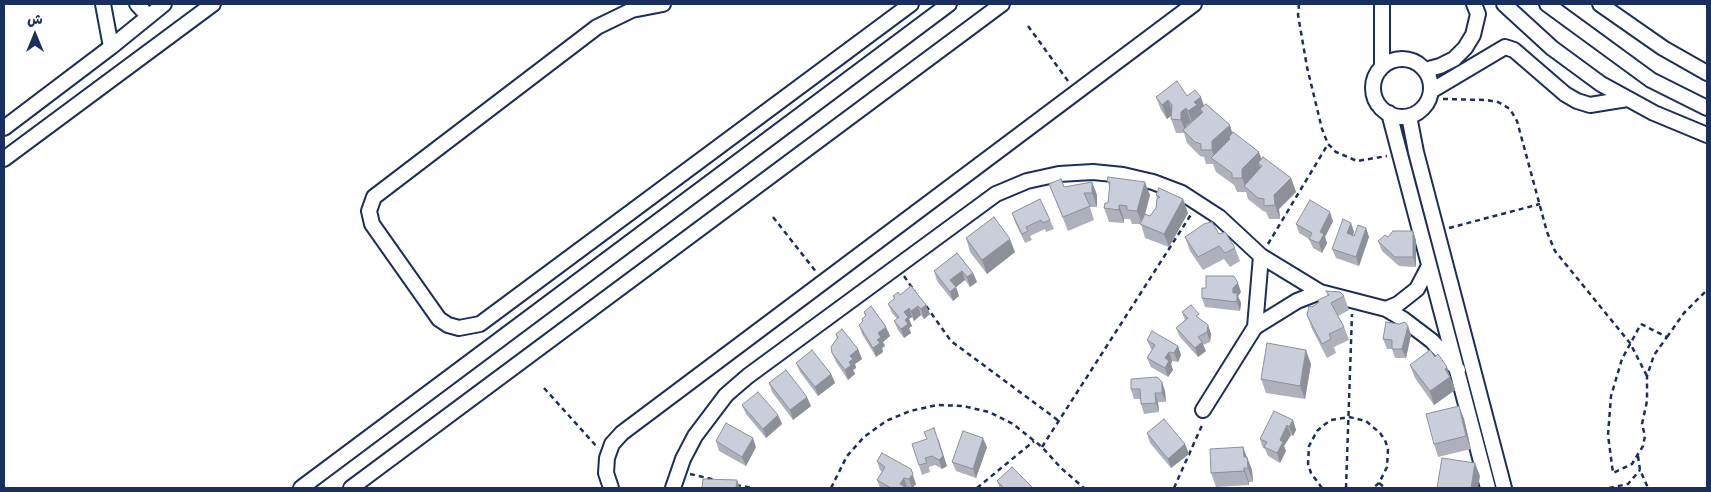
<!DOCTYPE html>
<html>
<head>
<meta charset="utf-8">
<style>
  body { margin:0 }
  #map { position:relative; width:1711px; height:492px; overflow:hidden; background:#fff; font-family:Sriracha,"Playpen Sans Arabic",sans-serif }
  canvas { display:block }
  .frame { position:absolute; inset:0; border:5px solid #1b2f5e; pointer-events:none }
  .north { position:absolute; left:10px; top:10px; width:50px; height:50px; -webkit-text-stroke:4px #fff; paint-order:stroke; rotate:0deg; font-size:14px; font-weight:700; line-height:20px; text-align:center; color:#1b2f5e }
  .north::after { content:''; display:block; margin:auto; width:18px; height:22px; background:#1b2f5e; clip-path:polygon(50% 0,100% 100%,50% 72%,0 100%) }
</style>
</head>
<body>
<div id="map">
<canvas width="1711" height="492"></canvas>
<div class="frame"></div>
<div class="north">ش</div>
</div>
<script>
const ctx = document.querySelector('canvas').getContext('2d');
ctx.lineJoin = 'round';
const shape = rows => new Path2D(rows.map(r => 'M' + r).join(''));
function stroke(path, color, width, dash) { ctx.strokeStyle = color; ctx.lineWidth = width; ctx.lineCap = dash ? 'butt' : 'round'; ctx.setLineDash(dash || []); ctx.stroke(path); }
function fillPath(path, color) { ctx.fillStyle = color; ctx.fill(path, 'evenodd'); }
const minor = shape([
  [103,4,111,47],
  [137,4,148,16],
  [663,4,632,10,597,27,374,197,369,211,372,224,439,319,448,325,459,328,480,324,911,4],
  [1504,4,1552,48,1601,84,1654,113,1707,135],
  [1547,4,1651,80,1707,108],
  [1600,4,1663,48,1707,73],
  '1373 88a29 29 0 1 1 58 0a29 29 0 1 1-58 0Z',
  [1382,67,1382,4],
  [1425,70,1440,66,1454,59,1465,48,1473,35,1478,14,1474,4],
  [1431,91,1505,47,1514,50,1565,94,1577,101,1590,105,1627,99],
  [1389,113,1488,488],
  [1409,116,1416,152,1504,488],
  [4,128,111,47,164,4],
  [4,159,213,4],
  [1386,309,1398,304,1417,289,1429,266],
  [1255,327,1261,256],
  [1203,410,1255,327,1297,301,1320,292],
  [301,488,949,4],
  [351,488,1002,4],
  [611,488,606,473,607,458,612,444,622,433,1194,4],
  [673,488,683,459,695,436,726,395,748,376,996,194,1027,181,1059,174,1093,172,1123,175,1153,182,1182,193,1219,217,1261,256,1320,292,1386,309,1403,319,1432,341,1458,370]
]);
stroke(minor, '#1b2f5e', 18);
stroke(shape([
  [1299,4,1298,15,1307,67,1322,129,1328,144,1336,152,1357,161,1387,156],
  [1028,26,1068,81],
  [1443,99,1486,100,1498,102,1510,109,1517,121,1547,232,1555,251,1630,343,1647,376],
  [773,217,817,273],
  [1449,228,1540,204],
  [1268,244,1328,144],
  [904,276,915,292],
  [926,306,951,341,1059,421],
  [1641,324,1667,337,1654,355,1647,376,1647,401,1642,424,1645,436,1643,446,1632,464,1613,473,1608,435,1611,396,1622,359,1641,324],
  [1667,337,1684,313,1707,290],
  [544,388,598,448],
  [1042,447,1192,213],
  [1638,456,1640,470,1648,488],
  [690,474,716,480],
  [1379,483,1385,488],
  [736,485,753,488],
  [831,488,847,456,864,437,886,421,910,411,937,405,963,406,989,412,1013,424,1042,447,1061,468,1084,488],
  [977,488,1034,441],
  [1174,488,1203,423],
  [1322,488,1311,473,1308,464,1309,446,1317,431,1324,425,1331,420,1349,417,1366,421,1380,433,1385,440,1388,449,1387,467,1379,483,1373,488],
  [1346,488,1352,314],
  [1609,488,1628,484,1640,470]
]), '#1b2f5e', 2.5, [5, 4]);
stroke(minor, '#fff', 14);
fillPath(shape([
  [1187,96,1204,106,1232,133,1262,159,1291,178,1296,192,1279,209,1280,219,1269,219,1266,212,1263,211,1248,199,1246,192,1237,192,1234,185,1216,172,1213,164,1206,164,1204,157,1200,156,1187,143,1184,133,1176,133,1171,119,1171,116,1167,119,1161,110,1156,97],
  [1107,181,1150,195,1145,215,1150,216,1156,208,1157,199,1156,195,1183,199,1188,213,1169,247,1145,238,1141,224,1132,224,1130,219,1124,219,1124,223,1109,222,1104,208,1108,203,1110,188],
  [1092,182,1097,195,1097,207,1090,207,1094,220,1068,231,1049,184,1064,187],
  [1012,213,1050,220,1054,229,1046,232,1045,229,1030,236,1032,240,1025,243,1015,222],
  [1333,221,1325,237,1327,243,1322,253,1313,248,1309,239,1299,233,1296,224],
  [1351,223,1354,232,1353,235,1366,228,1369,237,1359,266,1336,258,1332,249],
  [1219,234,1235,248,1240,261,1230,267,1224,259,1203,270,1190,251,1185,237],
  [1388,237,1416,240,1416,267,1399,266,1382,251,1378,241],
  [966,238,1015,252,987,274,970,252],
  [957,253,973,273,977,282,970,287,965,280,956,287,959,296,953,301,937,281,934,271],
  [911,286,930,314,924,319,921,315,914,321,912,317,909,319,912,326,909,328,911,333,904,338,898,330,894,321,897,319,892,313,888,304,894,299,893,296,900,295],
  [1206,288,1241,292,1238,296,1241,303,1240,311,1205,307,1202,298],
  [1326,291,1344,296,1349,310,1338,316,1344,327,1349,340,1334,347,1336,353,1327,358,1312,329,1307,315,1312,307,1319,302,1318,300,1328,296],
  [864,312,886,327,890,336,883,342,885,346,882,348,883,352,876,357,862,334,859,325,863,322,862,319,865,316],
  [1182,312,1201,320,1208,325,1211,334,1210,342,1203,345,1206,351,1198,357,1180,337,1176,328,1185,320],
  [1408,326,1411,335,1406,358,1395,358,1392,349,1387,349,1383,339],
  [836,334,858,349,862,359,855,364,856,368,853,370,855,374,848,380,836,362,832,353,837,339],
  [1147,340,1178,346,1181,355,1178,362,1172,361,1171,364,1173,370,1168,377,1151,367,1147,358,1152,350,1151,349],
  [796,363,831,374,835,383,818,396,800,372],
  [1311,364,1305,399,1266,393,1261,379],
  [1410,365,1452,381,1455,390,1434,405,1415,378],
  [1162,382,1165,391,1166,402,1158,402,1159,412,1144,414,1141,404,1141,399,1134,399,1131,389],
  [769,383,811,406,793,420,772,392],
  [742,405,778,415,782,424,766,438,746,414],
  [1459,406,1464,419,1471,449,1438,457,1434,444],
  [1293,420,1296,430,1293,436,1291,435,1284,446,1286,451,1280,463,1268,456,1265,449,1263,448,1260,439],
  [1147,433,1185,444,1189,454,1171,468,1150,443],
  [927,439,947,466,942,469,935,465,929,467,930,472,922,475,912,444],
  [716,441,756,447,746,466,719,451],
  [987,447,976,478,956,471,952,462],
  [882,453,916,484,912,488,907,487,906,488,880,488,877,480,882,472,880,470,877,461],
  [1246,457,1247,457,1252,470,1253,482,1249,482,1249,485,1216,487,1211,473],
  [997,481,1033,488,1000,488]
]), '#aeb1bb');
fillPath(shape([
  [1201,97,1206,111,1200,109,1202,113,1193,125,1188,111,1194,102],
  [1168,100,1173,114,1167,119,1162,105],
  [1186,108,1191,122,1186,125,1186,133,1181,120,1181,112],
  [1230,125,1234,139,1230,139,1229,137,1230,142,1216,162,1212,150,1212,141],
  [1259,152,1264,165,1262,166,1258,163,1261,169,1246,188,1242,178,1242,169],
  [1291,178,1296,192,1279,209,1280,219,1275,205,1274,195],
  [1092,182,1097,195,1097,207,1092,193],
  [1145,182,1150,195,1142,224,1137,211],
  [1183,199,1188,213,1169,247,1164,234],
  [1119,205,1124,219,1124,223,1119,210],
  [1330,212,1333,221,1325,237,1327,243,1322,253,1319,243,1320,232],
  [1351,223,1354,232,1350,243,1347,233],
  [1366,228,1369,237,1359,266,1356,257],
  [1413,231,1416,240,1416,267,1413,257],
  [1010,239,1015,252,987,274,982,260],
  [962,271,965,280,956,287,959,296,953,301,950,292,950,280],
  [973,273,977,282,970,287,967,277],
  [1238,283,1241,292,1238,296,1241,303,1240,311,1237,302,1236,297,1236,303,1233,293,1233,288],
  [926,305,930,314,924,319,921,309],
  [918,306,921,315,914,321,911,311],
  [909,308,912,317,909,319,912,326,909,328,911,333,904,338,901,329,905,320,904,312],
  [1208,325,1211,334,1210,342,1207,332],
  [1408,326,1411,335,1406,358,1402,349],
  [886,327,890,336,883,342,885,346,882,348,883,352,876,357,873,348,877,340,878,333],
  [1202,342,1206,351,1198,357,1195,348],
  [1178,346,1181,355,1178,362,1174,353],
  [858,349,862,359,855,364,856,368,853,370,855,374,848,380,845,370,849,362,850,356],
  [1306,350,1311,364,1305,399,1300,386],
  [1169,352,1172,361,1171,364,1173,370,1168,377,1165,368,1165,358],
  [1447,367,1455,390,1434,405,1430,391,1445,369],
  [831,374,835,383,818,396,815,387],
  [1162,382,1165,391,1166,402,1162,393],
  [1155,393,1158,402,1159,412,1156,403],
  [807,397,811,406,793,420,790,410],
  [1459,406,1464,419,1471,449,1466,436],
  [778,415,782,424,766,438,763,429],
  [1293,420,1296,430,1293,436,1289,427],
  [1287,425,1291,435,1284,446,1286,451,1280,463,1277,453,1280,440],
  [753,438,756,447,746,466,742,457],
  [938,438,947,466,942,469,939,460],
  [983,438,987,447,976,478,973,469],
  [1185,444,1189,454,1171,468,1168,459],
  [1243,447,1252,470,1253,482,1244,457],
  [1475,463,1480,476,1478,488,1471,488],
  [1244,468,1249,482,1249,485,1244,471],
  [911,469,916,484,912,488,909,479],
  [904,478,907,487,906,488,902,488,900,484],
  [737,480,740,488,736,488]
]), '#8d9099');
const building = shape([
  [1177,81,1187,96,1195,90,1201,97,1194,102,1197,105,1188,111,1186,108,1181,112,1181,120,1171,119,1172,105,1168,100,1162,105,1156,97,1177,81],
  [1206,104,1230,125,1212,141,1212,150,1201,150,1201,144,1195,142,1183,130,1203,112,1200,109,1206,104],
  [1233,132,1259,152,1242,169,1242,178,1232,178,1232,173,1211,158,1230,139,1229,137,1233,132],
  [1263,157,1291,178,1274,195,1275,205,1264,206,1264,199,1258,198,1244,186,1262,166,1258,163,1263,157],
  [1108,177,1145,182,1137,211,1127,210,1127,206,1119,205,1119,210,1104,208,1105,203,1108,203,1110,182,1107,181,1108,177],
  [1061,179,1064,187,1092,182,1092,193,1084,193,1090,206,1063,217,1049,184,1061,179],
  [1159,188,1183,199,1164,234,1140,224,1145,214,1150,216,1156,208,1157,199,1160,197,1156,195,1159,188],
  [1040,199,1050,220,1043,223,1041,220,1026,227,1028,231,1022,234,1012,213,1040,199],
  [1310,200,1330,212,1320,232,1324,234,1319,243,1309,239,1312,233,1296,224,1310,200],
  [994,217,1010,239,982,260,966,238,994,217],
  [1343,219,1351,223,1347,233,1354,236,1358,225,1366,228,1356,257,1332,249,1343,219],
  [1212,222,1219,234,1225,232,1235,248,1225,253,1219,246,1198,257,1185,237,1204,224,1212,222],
  [1393,231,1413,231,1413,257,1395,257,1378,241,1385,235,1388,237,1393,231],
  [957,253,973,273,967,277,962,271,950,280,956,287,950,292,934,271,957,253],
  [1206,276,1234,276,1238,283,1233,288,1233,293,1237,293,1237,302,1202,298,1202,288,1206,288,1206,276],
  [911,286,926,305,921,309,918,306,911,311,909,308,904,312,908,317,905,320,908,324,901,329,894,321,899,317,888,304,895,298,893,296,898,292,900,295,911,286],
  [1326,291,1340,292,1344,296,1331,303,1344,327,1329,334,1331,339,1322,344,1307,315,1309,306,1312,307,1319,302,1318,300,1329,295,1326,291],
  [1191,305,1199,314,1196,316,1208,325,1207,332,1198,337,1202,342,1195,348,1176,328,1188,318,1182,312,1191,305],
  [871,306,886,327,878,333,881,337,877,340,880,343,873,348,859,325,863,321,862,319,866,315,864,312,871,306],
  [1386,322,1399,324,1405,322,1408,326,1402,349,1392,349,1392,340,1383,339,1386,322],
  [842,329,858,349,850,356,853,359,849,362,851,365,845,370,832,353,831,347,838,337,836,334,842,329],
  [1152,331,1178,346,1174,353,1169,352,1165,358,1169,361,1165,368,1147,358,1155,345,1147,340,1152,331],
  [1267,343,1306,350,1300,386,1261,379,1267,343],
  [812,350,831,374,815,387,796,363,812,350],
  [1430,350,1435,357,1438,354,1447,367,1445,369,1450,377,1430,391,1410,365,1430,350],
  [786,370,807,397,790,410,769,383,786,370],
  [1157,377,1162,382,1162,393,1155,393,1156,403,1141,404,1140,389,1131,389,1131,379,1157,377],
  [758,392,778,415,763,429,742,405,758,392],
  [1459,406,1466,436,1434,444,1426,414,1459,406],
  [1274,411,1293,420,1289,427,1287,425,1280,440,1283,442,1277,453,1264,447,1267,442,1260,439,1274,411],
  [1164,419,1185,444,1168,459,1147,433,1164,419],
  [726,423,753,438,742,457,716,441,726,423],
  [934,428,943,456,939,460,932,456,925,458,927,463,919,465,912,444,927,439,924,432,934,428],
  [963,431,983,438,973,469,952,462,963,431],
  [1243,447,1244,457,1247,457,1248,468,1244,468,1244,471,1211,473,1210,449,1243,447],
  [882,453,911,469,913,474,909,479,904,478,900,484,904,486,903,488,891,488,877,480,885,467,877,461,882,453],
  [1442,458,1475,463,1471,488,1437,488,1442,458],
  [1012,467,1033,488,1002,488,1003,487,997,481,1012,467],
  [703,479,737,480,736,488,702,488,703,479]
]);
fillPath(building, '#caceda');
stroke(building, '#8d9099', 1);
</script>
</body>
</html>
